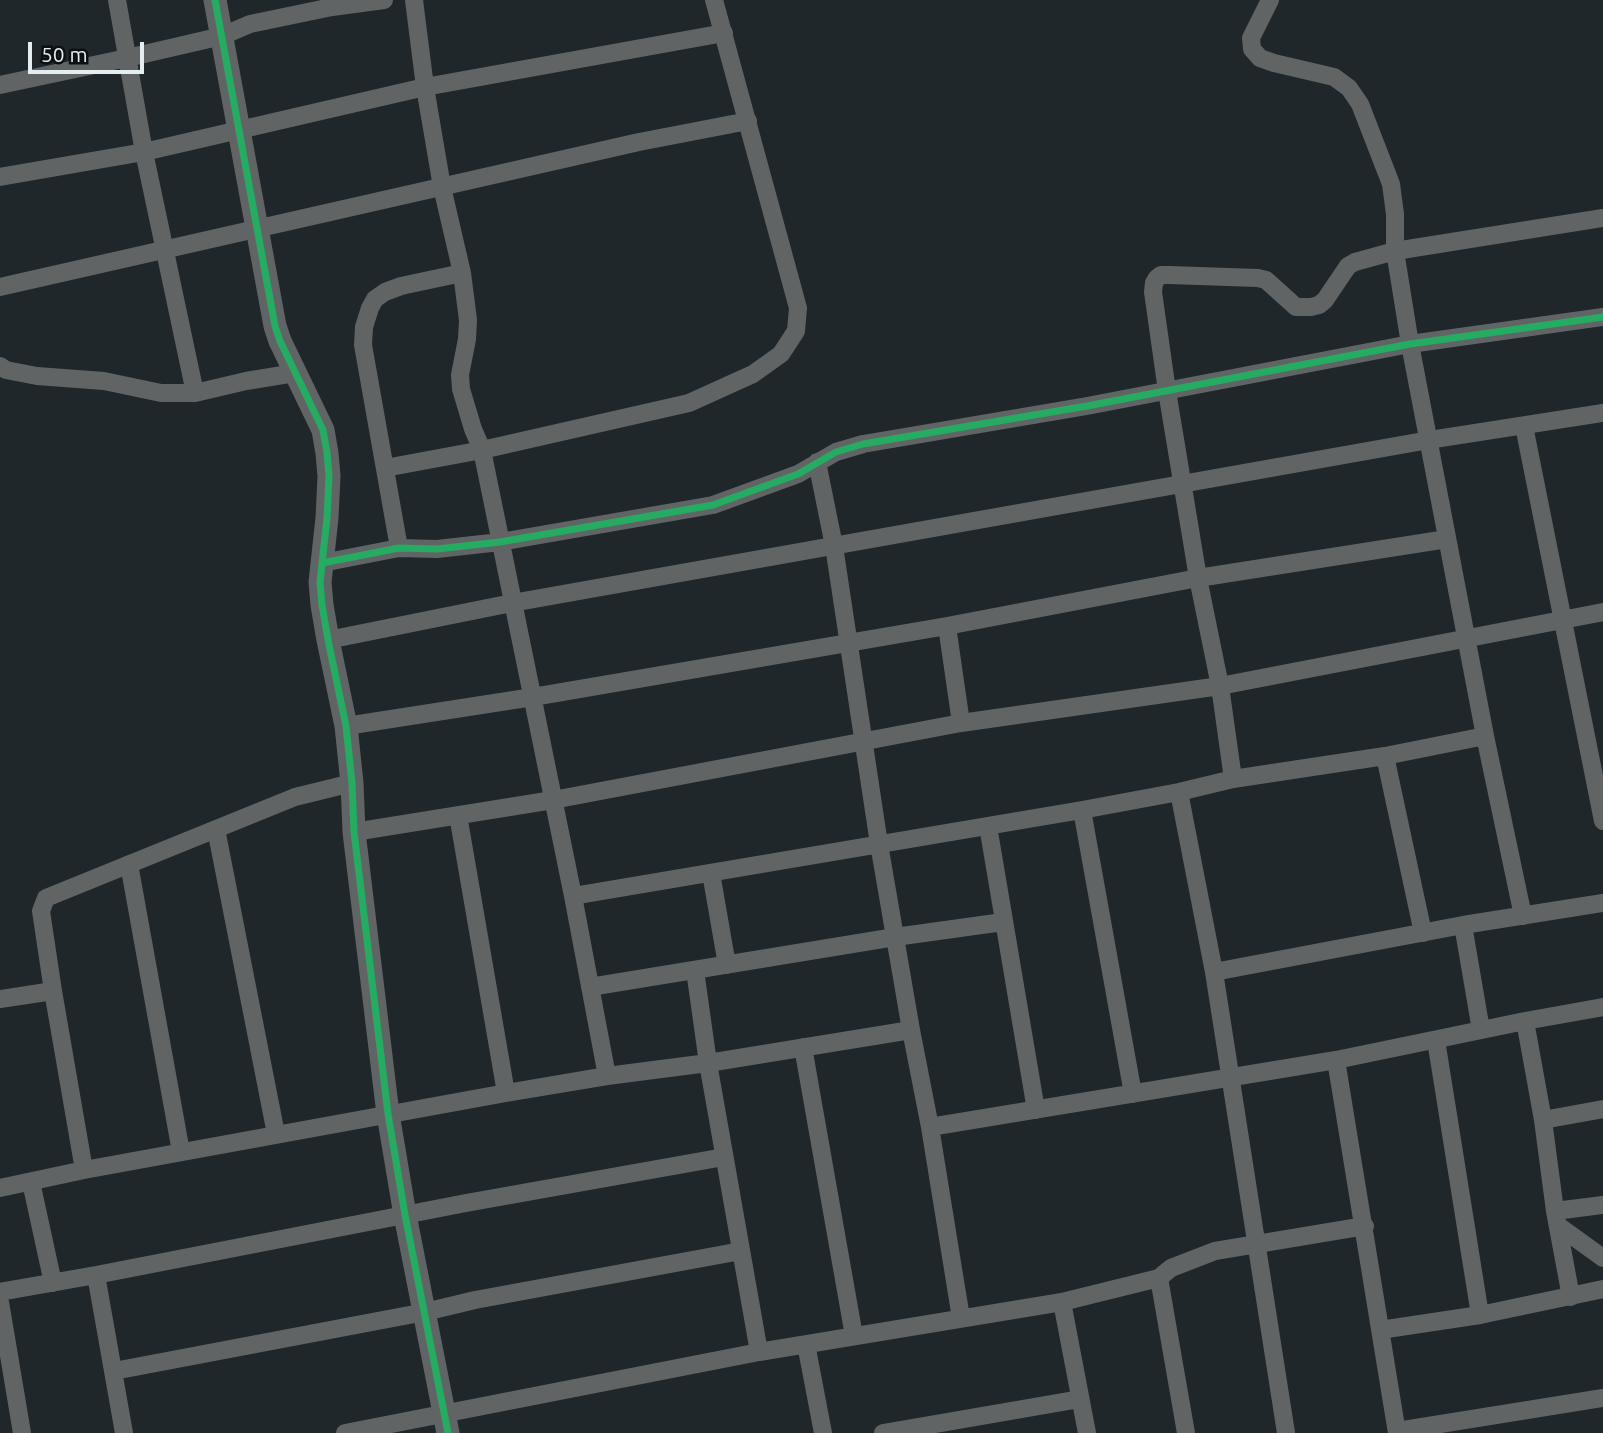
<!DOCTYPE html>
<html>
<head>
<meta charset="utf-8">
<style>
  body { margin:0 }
  #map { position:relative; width:1603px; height:1433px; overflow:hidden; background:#1f272a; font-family:Ubuntu,sans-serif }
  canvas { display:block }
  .scale { position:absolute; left:28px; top:42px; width:116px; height:32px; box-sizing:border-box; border:4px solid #e4edf0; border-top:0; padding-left:9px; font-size:21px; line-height:24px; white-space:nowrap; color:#e4edf0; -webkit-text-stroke:5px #0b1113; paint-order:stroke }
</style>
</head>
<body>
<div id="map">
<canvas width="1603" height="1433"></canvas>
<div class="scale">50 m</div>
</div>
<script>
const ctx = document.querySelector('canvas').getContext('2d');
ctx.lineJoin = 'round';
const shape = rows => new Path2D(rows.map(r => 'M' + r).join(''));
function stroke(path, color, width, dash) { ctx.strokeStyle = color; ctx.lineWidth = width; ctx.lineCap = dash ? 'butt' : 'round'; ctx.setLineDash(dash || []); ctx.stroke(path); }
stroke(shape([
  [117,0,144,152,195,393],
  [414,0,425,87,442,187,462,273,468,320,467,339,460,375,461,389,473,429,482,450,573,896,607,1076],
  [1270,0,1251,38,1252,49,1260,58,1274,63,1334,77,1349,88,1360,104,1391,184,1395,214,1395,251,1410,344,1485,736,1523,916],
  [0,85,127,58,222,36,250,24,332,7,384,0],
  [0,177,144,152,425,87,724,33],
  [0,287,639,142,748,121],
  [0,366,6,370,37,376,104,381,161,393,195,393,246,381,295,373],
  [1524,426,1603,821],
  [817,462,834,546,879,844,911,1030,930,1127,961,1318],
  [385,468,482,450,689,403,753,374,781,354,796,331,798,308,714,0],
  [399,548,363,345,364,327,370,308,375,299,385,292,401,286,462,273],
  [322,563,399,548,437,549,500,542,713,505,798,474,836,452,863,444,1087,406,1410,344,1603,317],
  [947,626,961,723],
  [328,640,512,603,1429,440,1603,413],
  [346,726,533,697,947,626,1198,578,1447,539],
  [1385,756,1423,933],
  [1233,779,1220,686,1198,578,1167,391,1153,292,1154,283,1157,278,1161,275,1169,275,1258,278,1266,280,1296,307,1311,307,1319,305,1325,300,1348,266,1355,262,1395,251,1603,218],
  [1179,792,1214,972,1286,1433],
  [1082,810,1133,1094],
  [458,815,506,1093],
  [988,826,1036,1110],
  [216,829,276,1134],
  [354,832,553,800,961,723,1220,686,1603,612],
  [129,864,181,1152],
  [711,873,727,965],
  [573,896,1082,810,1179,792,1233,779,1385,756,1485,736],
  [1463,925,1481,1030],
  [695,970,708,1063,759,1352],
  [1214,972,1463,925,1603,903],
  [590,987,895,937,1003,922],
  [0,999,53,991],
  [1525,1021,1543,1120,1555,1211,1571,1297],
  [1436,1040,1480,1315],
  [803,1047,854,1336],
  [1336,1060,1397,1433],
  [1543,1120,1603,1109],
  [930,1127,1336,1060,1525,1021,1603,1007],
  [84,1170,53,991,41,911,46,898,295,797,352,783],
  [31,1182,53,1283],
  [0,1188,84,1170,506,1093,607,1076,708,1063,911,1030],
  [1555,1211,1603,1205],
  [1560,1227,1603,1258],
  [96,1275,124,1433],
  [1159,1278,1186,1433],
  [0,1292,96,1275,466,1203,724,1157],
  [0,1302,22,1433],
  [1062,1302,1087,1433],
  [1380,1330,1480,1315,1603,1289],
  [806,1344,823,1433],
  [114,1371,425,1312,475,1300,741,1251],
  [1397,1431,1603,1398],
  [345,1433,759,1352,1062,1302,1159,1278,1171,1268,1215,1251,1365,1226],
  [883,1433,1080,1399]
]), '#616465', 18);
stroke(shape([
  [215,0,275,326,280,341,323,430,327,453,329,476,327,518,320,582,322,605,328,640,346,726,352,783,354,832,388,1114,405,1215,448,1433]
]), '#616465', 23);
stroke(shape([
  [215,0,275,326,280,341,323,430,327,453,329,476,327,518,320,582,322,605,328,640,346,726,352,783,354,832,388,1114,405,1215,448,1433],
  [322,563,399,548,437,549,500,542,713,505,798,474,836,452,863,444,1087,406,1410,344,1603,317]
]), '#26ab63', 7);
</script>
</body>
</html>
